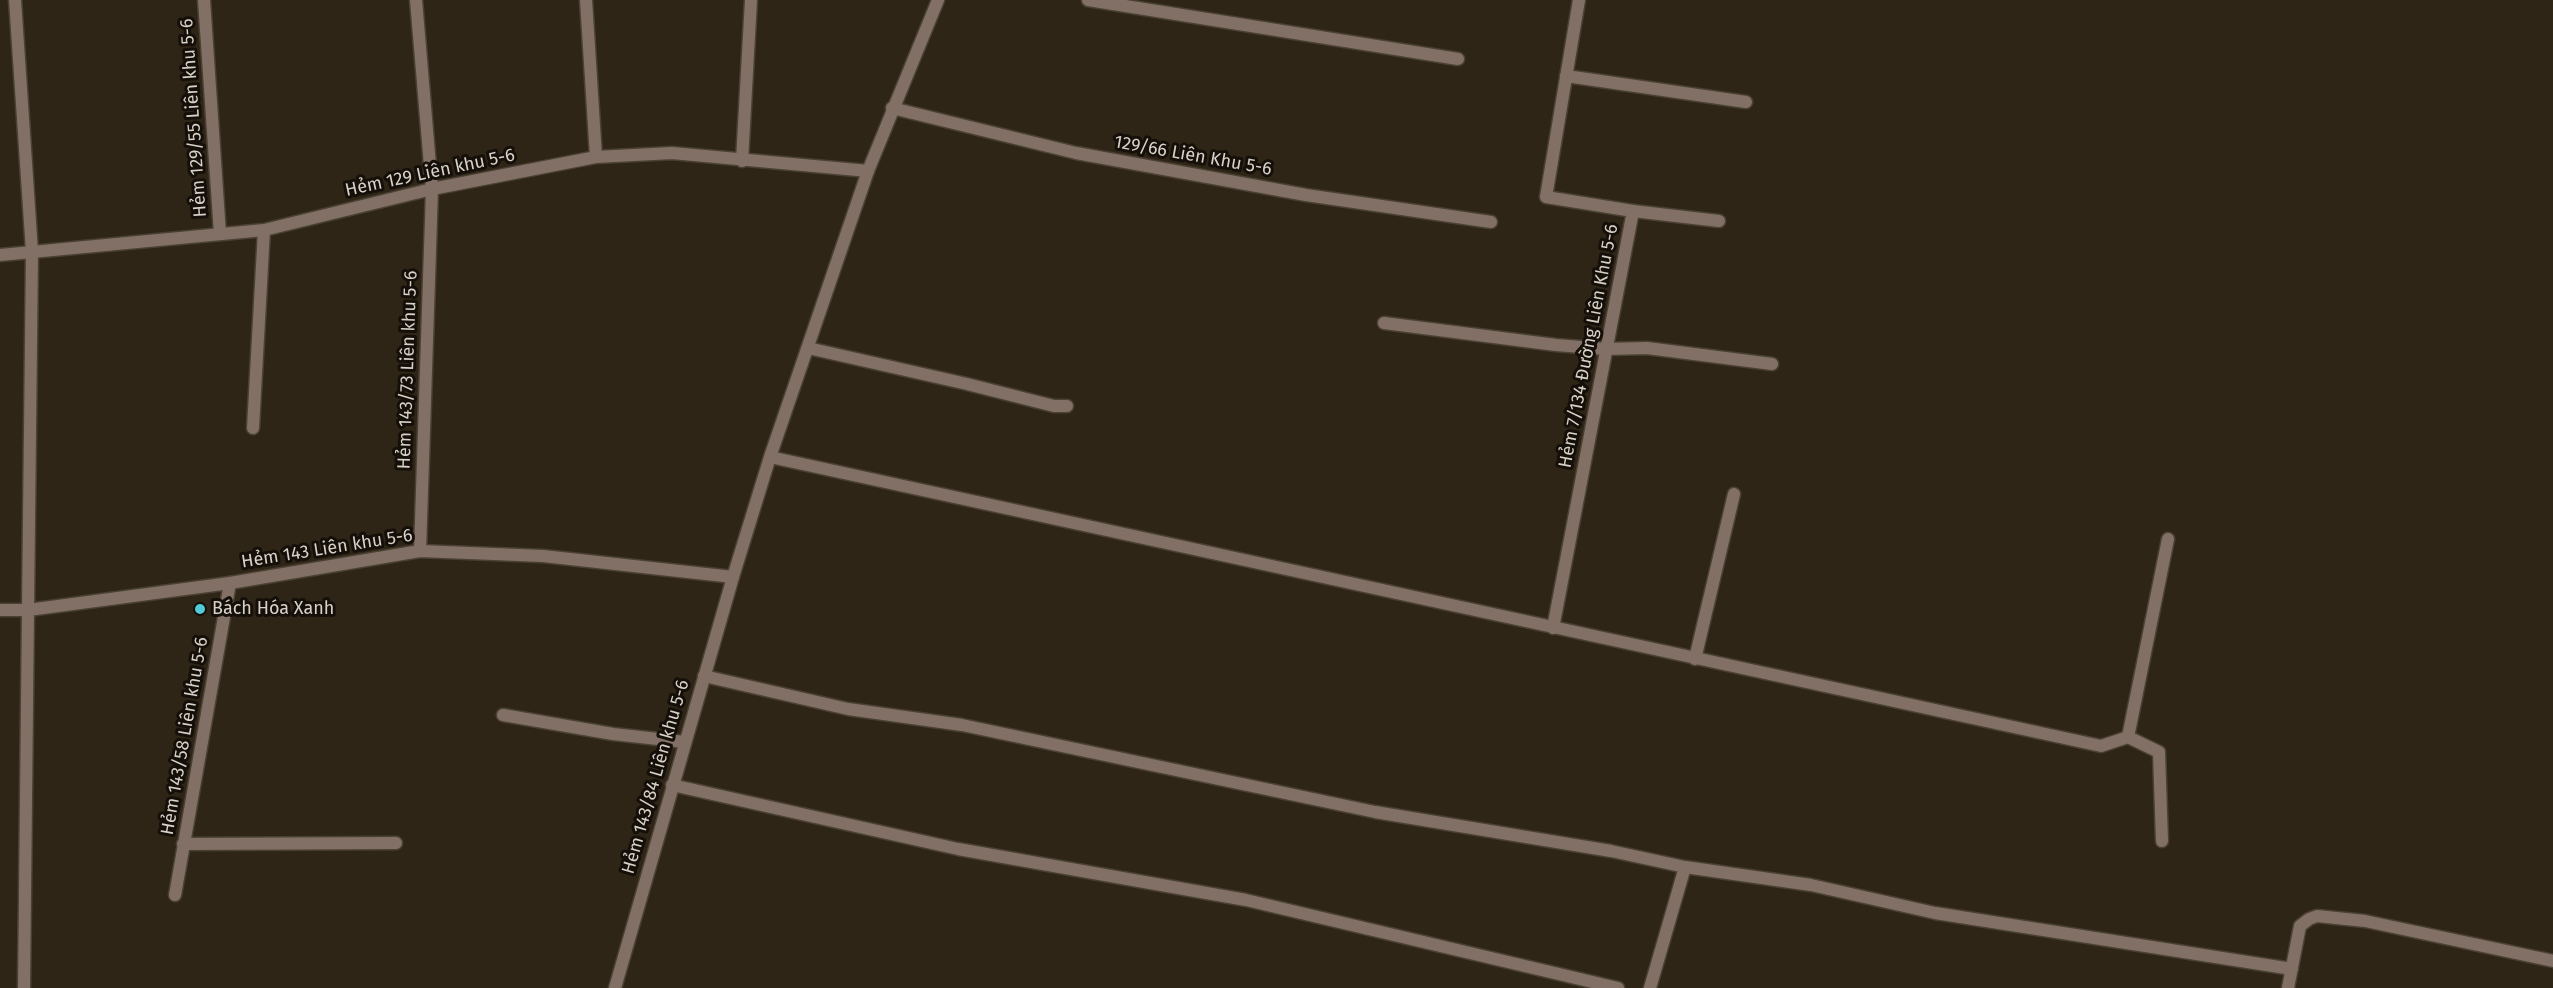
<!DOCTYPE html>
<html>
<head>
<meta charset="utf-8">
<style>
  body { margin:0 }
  canvas { display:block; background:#2f2517 }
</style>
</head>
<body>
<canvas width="2553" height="988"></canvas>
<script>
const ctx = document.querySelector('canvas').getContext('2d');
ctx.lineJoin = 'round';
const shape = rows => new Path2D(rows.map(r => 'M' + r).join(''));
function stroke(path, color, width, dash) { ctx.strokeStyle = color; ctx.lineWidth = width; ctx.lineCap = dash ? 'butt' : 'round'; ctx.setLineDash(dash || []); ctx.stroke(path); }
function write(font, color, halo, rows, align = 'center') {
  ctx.font = font + ' "Fira Sans",sans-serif'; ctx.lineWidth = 6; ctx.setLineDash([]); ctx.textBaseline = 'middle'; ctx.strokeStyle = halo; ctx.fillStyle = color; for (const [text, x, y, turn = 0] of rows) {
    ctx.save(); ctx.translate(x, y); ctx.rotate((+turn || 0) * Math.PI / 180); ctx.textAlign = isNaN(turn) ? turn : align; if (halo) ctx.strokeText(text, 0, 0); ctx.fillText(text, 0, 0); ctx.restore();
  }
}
const service = shape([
  [1088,0,1458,59],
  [1566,76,1746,102],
  [1633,211,1719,221],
  [1384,323,1556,345,1606,349,1647,348,1772,364],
  [808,348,967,384,1054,406,1067,406],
  [770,457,2101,746,2128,737,2168,539],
  [0,610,28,610,230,583,420,551,543,556,733,577,770,457,868,171,938,0],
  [1695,659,1734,494],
  [704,676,848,709,962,725,1375,812,1611,851,1685,867,1811,885,1935,913,2292,969],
  [503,715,613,734,685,742],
  [2128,737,2159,752,2162,841],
  [672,785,958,849,1246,900,1618,988],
  [24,988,28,610],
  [1650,988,1685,867],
  [2288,988,2300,926,2309,919,2317,916,2365,921,2553,961]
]);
const minor = shape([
  [15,0,32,252,28,610],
  [204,0,220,234],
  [416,0,432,189,420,551],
  [586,0,596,157],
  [892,108,1076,153,1306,195,1491,222],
  [742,161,751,0],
  [0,255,264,230,432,189,596,157,672,153,868,171],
  [253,428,264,230],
  [1553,628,1633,211,1546,197,1579,0],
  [183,844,396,843],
  [175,895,230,583],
  [615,988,733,577]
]);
stroke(service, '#4a4133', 15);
stroke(minor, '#4a4133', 15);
stroke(service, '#827066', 12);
stroke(minor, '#827066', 12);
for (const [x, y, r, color] of [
  [200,609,6,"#52cbd9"]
]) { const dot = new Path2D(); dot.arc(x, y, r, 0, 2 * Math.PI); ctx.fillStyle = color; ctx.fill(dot); stroke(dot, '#140f09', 2); }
write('18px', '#d8d1c8', '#140f09', [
  ["Hẻm 129/55 Liên khu 5-6",194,118,-94],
  ["129/66 Liên Khu 5-6",1193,156,10],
  ["Hẻm 129 Liên khu 5-6",430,173,-12],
  ["Hẻm 7/134 Đường Liên Khu 5-6",1589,346,-79],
  ["Hẻm 143/73 Liên khu 5-6",408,370,-88],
  ["Hẻm 143 Liên khu 5-6",327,549,-9],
  ["Hẻm 143/58 Liên khu 5-6",185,736,-80],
  ["Hẻm 143/84 Liên khu 5-6",656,777,-74]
]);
write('18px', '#d8d1c8', '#140f09', [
  ["Bách Hóa Xanh",212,609]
], 'left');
</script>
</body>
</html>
